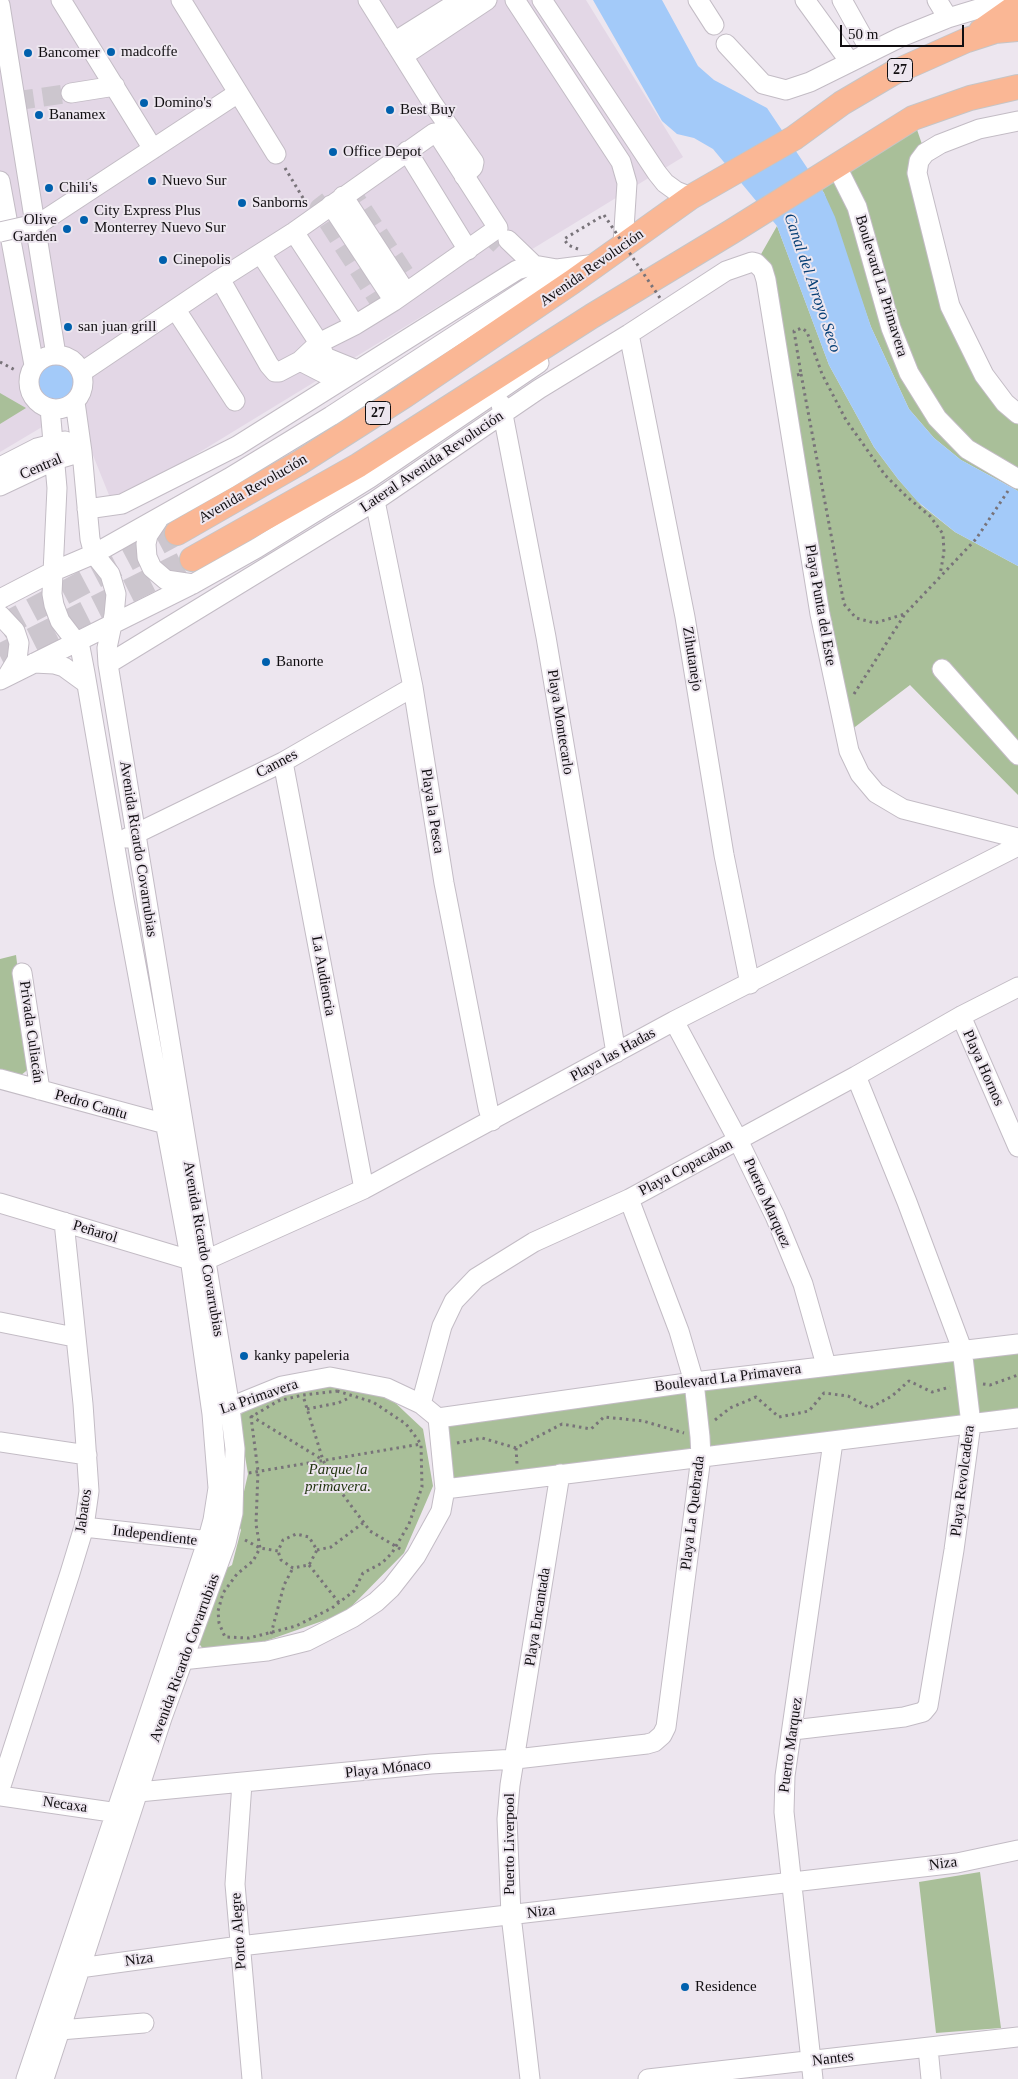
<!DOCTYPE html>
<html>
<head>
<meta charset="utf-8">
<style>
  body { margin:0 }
  #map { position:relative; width:1018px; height:2079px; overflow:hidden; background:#ede6ef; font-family:"Times New Roman",serif }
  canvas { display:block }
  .scale { position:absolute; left:840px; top:25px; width:124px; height:22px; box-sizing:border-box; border:2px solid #110e11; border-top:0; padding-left:6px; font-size:15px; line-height:18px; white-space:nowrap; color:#110e11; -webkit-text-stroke:4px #ede6ef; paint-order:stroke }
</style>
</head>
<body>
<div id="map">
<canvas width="1018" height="2079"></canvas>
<div class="scale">50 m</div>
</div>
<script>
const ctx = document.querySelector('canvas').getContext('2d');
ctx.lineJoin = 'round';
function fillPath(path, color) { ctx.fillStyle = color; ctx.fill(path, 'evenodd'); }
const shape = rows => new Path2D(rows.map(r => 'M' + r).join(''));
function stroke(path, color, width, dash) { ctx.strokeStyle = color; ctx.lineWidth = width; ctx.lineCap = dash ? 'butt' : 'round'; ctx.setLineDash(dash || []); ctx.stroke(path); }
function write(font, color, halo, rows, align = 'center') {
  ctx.font = font + ' "Times New Roman",serif'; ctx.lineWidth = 4; ctx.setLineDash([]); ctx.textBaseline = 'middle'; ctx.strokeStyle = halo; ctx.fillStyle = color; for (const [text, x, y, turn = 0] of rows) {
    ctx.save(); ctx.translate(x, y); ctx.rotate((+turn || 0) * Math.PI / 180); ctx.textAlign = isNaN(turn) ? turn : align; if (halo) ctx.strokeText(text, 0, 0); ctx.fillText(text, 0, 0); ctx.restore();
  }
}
fillPath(shape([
  [0,0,586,0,683,157,113,505,74,408,0,452]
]), '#e3d7e6');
fillPath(shape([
  [913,118,925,153,919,161,950,306,1018,414,1018,491,961,460,934,438,909,409,871,327,824,193,815,179],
  [777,226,829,365,874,447,898,479,921,505,955,532,1018,566,1018,795,910,685,851,730,756,263],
  [0,393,26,408,0,424],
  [16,955,30,1068,16,1079,0,1074,0,959],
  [1018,1347,1018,1414,455,1480,450,1476,447,1422],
  [332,1382,389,1397,423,1429,433,1486,404,1553,345,1613,263,1642,203,1649,198,1642,222,1571,232,1565,241,1530,237,1522,248,1474,240,1426,241,1414,263,1401,299,1387],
  [980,1872,1001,2028,936,2033,919,1882]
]), '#a9bf99');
fillPath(shape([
  [593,0,662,0,698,66,714,80,767,108,824,193,835,217,871,327,909,409,934,438,961,460,1018,491,1018,566,955,532,917,501,898,479,874,447,829,365,777,226,713,149,694,138,677,134,662,121],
  '34 381a21 21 0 1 1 42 0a21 21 0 1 1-42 0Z'
]), '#a3caf9');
stroke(shape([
  [15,101,71,93],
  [348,187,413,286],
  [328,201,319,208,384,309,394,301],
  [493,238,500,245]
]), '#ccc6ce', 19, [19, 9]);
stroke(shape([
  [0,627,177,533],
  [0,656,192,559]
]), '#ccc6ce', 24, [24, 12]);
const minor = shape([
  [61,0,153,149],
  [181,0,276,154],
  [368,0,433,104,474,162,473,167,464,176],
  [515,0,621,162,627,183,623,244],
  [542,0,657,173,665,183,676,191,691,197],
  [698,0,714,25],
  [805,0,850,62],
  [842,0,871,52],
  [937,0,948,18],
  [0,5,56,355],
  [394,42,461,0],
  [726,44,763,84,786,90,810,82,901,37,948,18,978,9,1018,3],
  [403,56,487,0],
  [71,93,115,86],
  [1018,121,979,129,940,144,925,153,919,161,917,173,950,306,984,375,1005,403,1018,414],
  [407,151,468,250],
  [837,167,857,207,891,328,909,373,937,418,967,449,1018,479],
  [0,181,34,365],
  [343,196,405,291],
  [331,205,394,301],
  [40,223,238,93],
  [294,232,355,325],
  [508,240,534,265],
  [261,254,319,343,325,357,357,370],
  [176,310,235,401],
  [629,334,685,617,724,855,750,984],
  '29 382a27 27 0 1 1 54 0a27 27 0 1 1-54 0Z',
  [300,361,339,381],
  [82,372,220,279,294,232,434,133,437,133,498,228,394,301,355,325,319,343,300,361,279,372,275,372,269,365,220,279],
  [501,404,546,637,616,1053],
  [0,467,37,448,65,441],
  [0,486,55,460,82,452],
  [375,501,413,687,444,883,488,1108,492,1121],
  [87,509,122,504,237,446,517,270,534,265,557,269,596,264],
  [158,520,148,535,146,544,147,557,152,568,166,580,193,584],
  [0,599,54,571,94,554,229,478,331,416,557,269],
  [0,615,15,631,19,643,17,660,8,675],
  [34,663,54,664,64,667,86,683],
  [108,664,375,501,539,389,629,334,726,271,752,262,756,263,763,270,766,280,820,614,849,751,860,774,876,793,903,809,1018,838],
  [942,669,1018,755],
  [0,680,193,584,257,548,370,478,539,363],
  [283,762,364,1189],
  [127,838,283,762,413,687],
  [22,973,40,1090],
  [961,1016,1018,1147],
  [674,1021,738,1140,775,1216,803,1284,826,1365],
  [0,1079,177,1127],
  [0,1203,190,1260,206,1260,364,1189,674,1021,1018,846],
  [0,1322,74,1337],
  [421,1404,442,1326,454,1301,476,1278,534,1242,629,1199,856,1076,961,1016,1018,987],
  [438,1418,694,1382,1018,1344],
  [0,1442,87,1455],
  [445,1489,1018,1418],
  [84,1527,219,1542],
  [172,1661,267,1651,307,1641,352,1618,376,1602,391,1588,416,1556,441,1511,445,1489,438,1418,421,1404,387,1388,330,1377,282,1386,218,1412],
  [793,1730,904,1717,923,1712,928,1706,954,1550,971,1424,962,1349,907,1202,856,1076],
  [242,1783,235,1884,252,2079],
  [0,1789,70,1573,84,1527,89,1491,83,1404,64,1222],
  [128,1793,431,1764,516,1759,647,1744,654,1742,662,1735,666,1727,701,1457,700,1437,694,1382,679,1331,629,1199],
  [0,1796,125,1814],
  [72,1969,240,1946,957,1863,1018,1850],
  [60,2030,144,2023],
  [928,2048,931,2079],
  [26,2079,207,1542,213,1520,218,1488,212,1414,189,1251,124,900,85,673,80,647,60,621,54,605,52,594,57,488,50,408],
  [44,2079,162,1718,226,1543,233,1513,234,1475,235,1449,230,1408,108,664,107,648,114,615,116,594,110,574,94,554,90,539,82,452,75,402],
  [530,2079,511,1915,507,1819,510,1785,560,1474],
  [648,2079,1018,2037],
  [813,2079,784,1812,785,1776,833,1442]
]);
const major = shape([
  [981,31,1018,5],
  [177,533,299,463,404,396,572,282,691,197,794,138,842,103,893,73,967,40,995,31,1018,29],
  [192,559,359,465,592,316,731,232,913,118,970,98,1018,87]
]);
stroke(minor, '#c3bcc5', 21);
stroke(major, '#c6c5c6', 26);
stroke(shape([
  [285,168,306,203],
  [578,249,568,245,564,239,604,215],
  [0,362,17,371],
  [801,374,844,604,856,618,875,623,905,614],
  [797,375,801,374,794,331,802,328,807,332,822,374,846,420,885,475,906,496,930,516,943,534,944,552,940,575],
  [854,694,905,614,976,539,1008,491],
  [983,1384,990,1385,1018,1375],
  [337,1391,373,1402,406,1424,421,1444,422,1487,409,1524,392,1553,382,1563,363,1573,354,1591,332,1608,296,1626,249,1638,225,1637,219,1623,218,1611,223,1593,237,1574,253,1561,260,1548,256,1524,258,1471,251,1417,278,1401,303,1395,337,1391],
  [304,1399,323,1460,335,1484,370,1531,402,1550],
  [307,1409,338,1403,347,1399],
  [251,1416,323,1460],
  [715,1420,730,1408,756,1397,779,1417,809,1411,824,1393,848,1396,870,1408,892,1396,909,1381,932,1392,950,1387],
  [457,1443,482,1438,516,1448,562,1424,591,1429,604,1417,643,1421,684,1433],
  [516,1448,517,1464],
  [249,1473,421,1444],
  [245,1540,260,1548,278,1551,283,1540,296,1534,309,1537,317,1550,309,1565,293,1568,281,1560,278,1551],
  [317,1550,331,1547,363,1523],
  [309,1565,340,1604],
  [271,1634,284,1585,293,1568]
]), '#787379', 3, [2.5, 4]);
stroke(minor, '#fff', 19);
stroke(major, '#fab795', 24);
const minorBridge = shape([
  [0,232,40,223]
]);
stroke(minorBridge, '#c3bcc5', 21, []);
stroke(shape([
  [604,215,660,298]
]), '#787379', 3, [2.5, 4]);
stroke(minorBridge, '#fff', 19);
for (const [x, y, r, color] of [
  [111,52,5,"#0060ad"],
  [28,53,5,"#0060ad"],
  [144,103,5,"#0060ad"],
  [390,110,5,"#0060ad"],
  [39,115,5,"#0060ad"],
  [333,152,5,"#0060ad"],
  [152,181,5,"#0060ad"],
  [49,188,5,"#0060ad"],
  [242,203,5,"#0060ad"],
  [84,220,5,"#0060ad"],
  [67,229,5,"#0060ad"],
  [163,260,5,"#0060ad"],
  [68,327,5,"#0060ad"],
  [266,662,5,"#0060ad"],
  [244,1356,5,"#0060ad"],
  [685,1987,5,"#0060ad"]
]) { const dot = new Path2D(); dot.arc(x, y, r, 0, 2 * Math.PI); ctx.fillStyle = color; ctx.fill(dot); stroke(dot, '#ede6ef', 2); }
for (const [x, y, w] of [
  [900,70,25],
  [378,413,25]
]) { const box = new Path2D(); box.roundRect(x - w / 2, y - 11.5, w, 23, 4); ctx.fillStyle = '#ede6ef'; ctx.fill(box); stroke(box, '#110e11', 1); }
write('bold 14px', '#110e11', null, [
  ["27",900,70],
  ["27",378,413]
]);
write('15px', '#110e11', '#ede6ef', [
  ["madcoffe",121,52],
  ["Bancomer",38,53],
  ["Domino's",154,103],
  ["Best Buy",400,110],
  ["Banamex",49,115],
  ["Office Depot",343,152],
  ["Nuevo Sur",162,181],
  ["Chili's",59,188],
  ["Sanborns",252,203],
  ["City Express Plus",94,211],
  ["Monterrey Nuevo Sur",94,228],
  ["Olive",57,220,"right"],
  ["Garden",57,237,"right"],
  ["Cinepolis",173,260],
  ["san juan grill",78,327],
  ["Banorte",276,662],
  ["kanky papeleria",254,1356],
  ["Residence",695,1987]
], 'left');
write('15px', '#110e11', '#ede6ef', [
  ["Avenida Revolución",592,268,-35],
  ["Boulevard La Primavera",881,286,73],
  ["Lateral Avenida Revolución",432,462,-34],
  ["Central",41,467,-23],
  ["Avenida Revolución",253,489,-30],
  ["Playa Punta del Este",820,605,80],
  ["Zihutanejo",692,659,81],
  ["Playa Montecarlo",560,722,81],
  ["Cannes",277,764,-28],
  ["Playa la Pesca",432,811,81],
  ["Avenida Ricardo Covarrubias",138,849,81],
  ["La Audiencia",323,976,80],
  ["Privada Culiacán",31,1032,82],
  ["Playa las Hadas",613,1055,-29],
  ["Playa Hornos",983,1068,66],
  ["Pedro Cantu",91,1105,16],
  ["Playa Copacaban",686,1168,-28],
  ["Puerto Marquez",767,1203,66],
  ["Peñarol",95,1232,17],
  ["Avenida Ricardo Covarrubias",203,1249,80],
  ["Boulevard La Primavera",728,1378,-7],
  ["La Primavera",259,1397,-19],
  ["Playa Revolcadera",963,1481,-83],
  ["Jabatos",84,1511,-82],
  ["Playa La Quebrada",693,1513,-83],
  ["Independiente",155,1536,7],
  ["Playa Encantada",538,1617,-81],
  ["Avenida Ricardo Covarrubias",185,1658,-70],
  ["Puerto Marquez",791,1745,-82],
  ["Playa Mónaco",388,1769,-6],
  ["Necaxa",65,1805,8],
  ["Puerto Liverpool",510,1844,-90],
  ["Niza",943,1864,-7],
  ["Niza",541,1912,-7],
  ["Porto Alegre",239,1931,-94],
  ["Niza",139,1960,-8],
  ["Nantes",833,2059,-7]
]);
write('italic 15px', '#1f320c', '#ede6ef', [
  ["Parque la",338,1470],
  ["primavera.",338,1487]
]);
write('italic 16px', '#063f76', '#ede6ef', [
  ["Canal del Arroyo Seco",812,283,71]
]);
</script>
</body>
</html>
